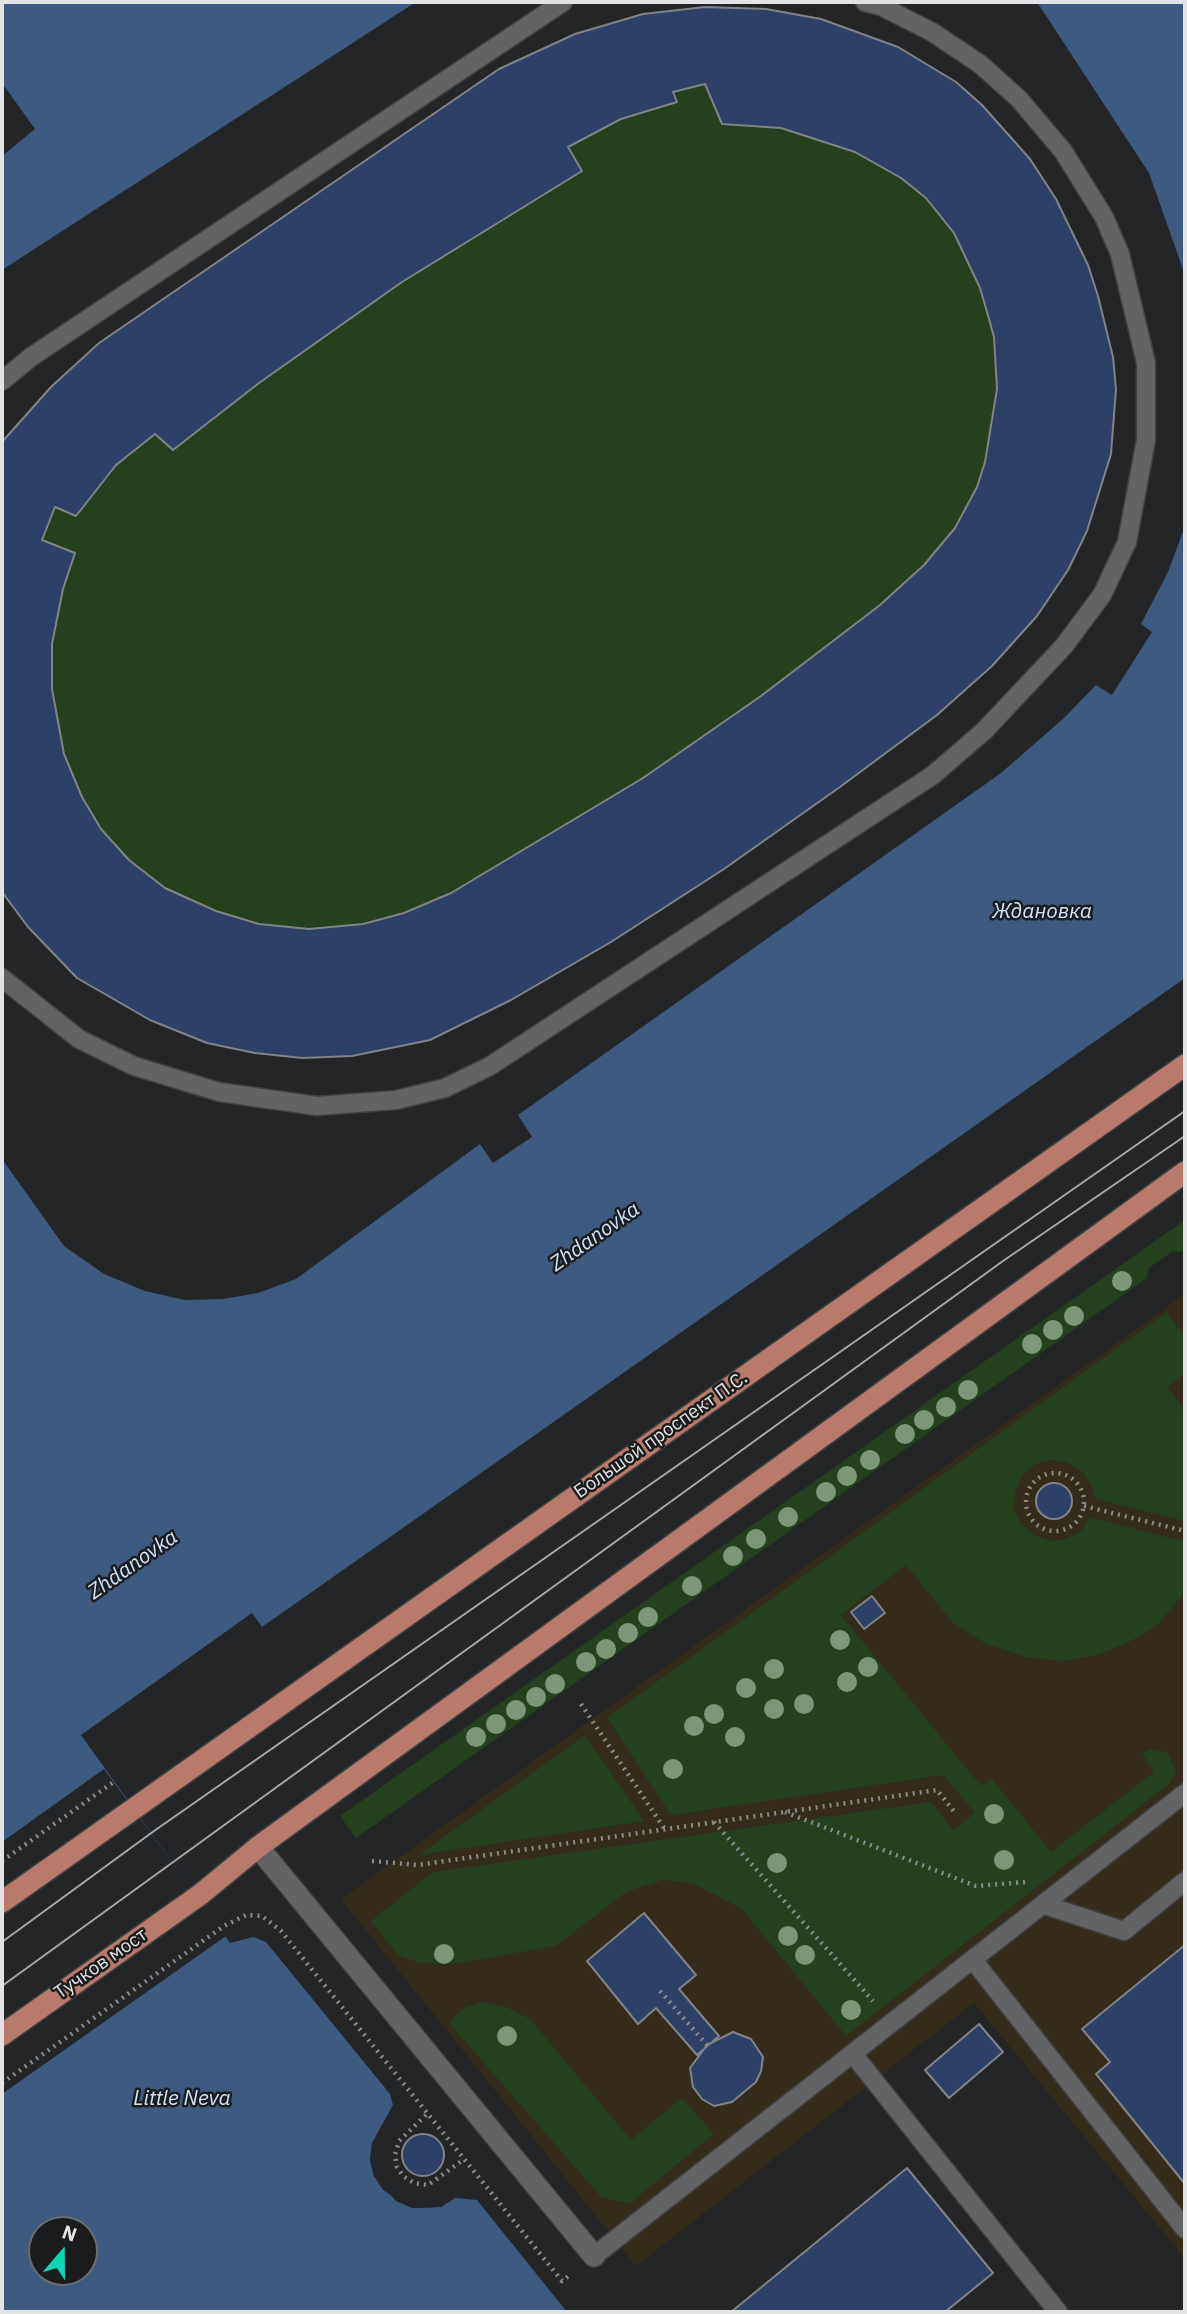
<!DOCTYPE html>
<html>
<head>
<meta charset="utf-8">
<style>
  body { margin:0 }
  #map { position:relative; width:1187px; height:2314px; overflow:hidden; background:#242527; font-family:"IBM Plex Sans",sans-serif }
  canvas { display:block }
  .frame { position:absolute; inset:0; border:4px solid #e2e3e4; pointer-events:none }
  .north { position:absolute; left:28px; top:2216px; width:70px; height:70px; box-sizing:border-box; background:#1b1c1d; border:2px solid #6b6c6d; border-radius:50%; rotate:20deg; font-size:19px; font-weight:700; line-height:28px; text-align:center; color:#e2e3e4 }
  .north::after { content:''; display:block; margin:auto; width:24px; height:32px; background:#0ed5b4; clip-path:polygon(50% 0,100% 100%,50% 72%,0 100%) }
</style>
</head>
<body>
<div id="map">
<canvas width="1187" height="2314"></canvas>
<div class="frame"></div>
<div class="north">N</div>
</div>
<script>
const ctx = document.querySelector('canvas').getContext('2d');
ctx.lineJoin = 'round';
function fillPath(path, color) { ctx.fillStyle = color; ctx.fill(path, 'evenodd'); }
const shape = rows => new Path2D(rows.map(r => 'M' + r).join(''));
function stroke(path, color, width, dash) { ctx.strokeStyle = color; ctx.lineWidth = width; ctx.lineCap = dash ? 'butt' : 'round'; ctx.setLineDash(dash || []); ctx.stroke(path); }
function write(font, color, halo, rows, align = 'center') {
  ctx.font = font + ' "IBM Plex Sans",sans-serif'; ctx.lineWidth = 5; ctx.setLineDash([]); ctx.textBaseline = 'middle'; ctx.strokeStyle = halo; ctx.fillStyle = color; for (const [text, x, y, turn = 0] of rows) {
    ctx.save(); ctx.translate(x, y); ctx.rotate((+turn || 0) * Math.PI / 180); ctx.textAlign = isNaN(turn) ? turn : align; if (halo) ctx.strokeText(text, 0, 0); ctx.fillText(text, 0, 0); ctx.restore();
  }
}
fillPath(shape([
  [1185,1294,1185,2259,974,2003,636,2266,341,1899]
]), '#342b1b');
fillPath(shape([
  [705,7,766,9,821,19,898,47,956,82,982,105,1030,159,1056,199,1088,265,1098,296,1113,357,1116,389,1111,454,1087,531,1068,570,1037,616,992,666,840,787,724,869,611,942,511,1000,430,1040,352,1056,302,1058,255,1053,207,1043,150,1020,77,978,28,927,2,892,2,442,51,387,99,343,499,69,575,34,643,14],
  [1185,1220,1185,1252,1173,1251,1149,1268,1147,1278,356,1838,340,1816],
  [1167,1312,1185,1337,1185,1374,1168,1387,1185,1412,1185,1521,1095,1499,1091,1485,1082,1471,1067,1462,1050,1460,1034,1465,1022,1476,1015,1492,1014,1509,1021,1524,1034,1535,1050,1541,1066,1539,1081,1531,1090,1517,1185,1542,1185,1592,1156,1626,1129,1642,1097,1655,1063,1661,1026,1657,986,1644,952,1622,906,1565,841,1615,981,1786,992,1779,1051,1852,1154,1772,1142,1753,1152,1749,1168,1753,1176,1771,1169,1784,846,2036,741,1908,692,1883,662,1880,626,1892,556,1946,451,1964,421,1963,398,1955,371,1921,433,1872,931,1802,953,1830,975,1813,943,1775,671,1815,607,1718],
  [585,1735,644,1821,419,1855],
  [482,2002,506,2007,530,2019,631,2140,682,2098,714,2134,630,2203,602,2198,449,2023,462,2009]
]), '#24401d');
fillPath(shape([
  [2,2,416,2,2,270,2,156,35,129,2,83],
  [1037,2,1185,2,1185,275,1149,173],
  [1185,526,1185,978,262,1627,252,1613,81,1735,230,1943,253,1937,266,1942,390,2094,393,2105,372,2143,370,2160,374,2176,396,2201,412,2208,441,2207,455,2198,477,2200,567,2312,2,2312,2,1159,64,1246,104,1274,145,1291,185,1300,223,1299,258,1293,296,1279,480,1144,493,1163,532,1137,518,1115,1001,773,1064,718,1096,685,1112,695,1152,632,1141,624,1168,572],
  [42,2230,84,2230,84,2272,42,2272]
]), '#3d5a80');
fillPath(shape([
  [104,1769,226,1936,2,2094,2,1842],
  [387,2117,389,2120,375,2144,374,2160,386,2188,413,2205,427,2206,453,2195,455,2198,441,2207,412,2208,383,2190,374,2176,370,2160,372,2144]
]), '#242527');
const building = shape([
  [705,7,766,9,821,19,898,47,956,82,982,105,1030,159,1056,199,1088,265,1098,296,1113,357,1116,389,1111,454,1087,531,1068,570,1037,616,992,666,937,715,840,787,724,869,611,942,511,1000,430,1040,352,1056,302,1058,255,1053,207,1043,150,1020,77,978,28,927,2,892,2,442,51,387,99,343,499,69,575,34,643,14,705,7],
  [705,84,722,124,781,128,855,152,901,178,926,198,954,233,980,288,987,312,994,337,997,389,985,462,977,487,955,528,924,565,880,605,761,696,643,778,451,893,404,913,363,924,309,929,259,924,216,911,165,888,129,860,101,829,82,797,64,754,52,689,52,644,63,589,75,553,42,540,55,507,76,516,116,465,155,434,173,450,259,383,402,282,582,171,568,147,621,119,677,102,673,92,705,84],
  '1036 1501a18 18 0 1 1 36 0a18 18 0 1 1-36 0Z',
  [872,1596,885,1613,864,1629,851,1612,872,1596],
  [644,1913,696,1975,679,1989,719,2036,697,2055,656,2008,638,2024,587,1961,644,1913],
  [1185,1945,1185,2184,1096,2074,1110,2062,1082,2029,1185,1945],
  [979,2024,1003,2052,949,2098,925,2070,979,2024],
  [733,2032,751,2039,763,2057,761,2071,756,2082,732,2102,714,2106,702,2099,693,2087,690,2068,707,2045,733,2032],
  '402 2155a21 21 0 1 1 42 0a21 21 0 1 1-42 0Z',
  [907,2168,993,2273,945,2312,731,2312,907,2168]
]);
fillPath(building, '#2d4067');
stroke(building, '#828386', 2);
const lane = shape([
  [2,381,31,357,563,2],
  [2,978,79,1039,134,1066,219,1092,317,1106,396,1100,445,1088,490,1066,933,775,984,731,1064,646,1102,595,1127,542,1146,440,1146,363,1120,254,1104,217,1063,151,1019,99,980,64,932,32,881,6,865,2],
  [1045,1905,1124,1931,1185,1881],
  [973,1960,1185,2229],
  [853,2054,1058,2312],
  [594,2256,1185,1793]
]);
const street = shape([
  [258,1847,594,2256]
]);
const primary = shape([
  [2,1902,1185,1065],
  [2,2035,201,1894,258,1847,1185,1172]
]);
stroke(lane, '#404143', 21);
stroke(street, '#404143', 24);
stroke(primary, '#404143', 24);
stroke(shape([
  '1026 1502a29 29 0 1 1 58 0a29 29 0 1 1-58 0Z',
  [1084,1506,1185,1531],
  [581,1704,664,1828],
  [785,1812,976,1886,1025,1882],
  [714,1822,873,2001],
  [2,1861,115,1781],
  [372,1861,417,1865,937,1790,956,1814],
  [660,1991,707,2045],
  [2,2083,224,1926,246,1915,262,1916,281,1931,562,2281,571,2274],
  [426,2115,399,2141,395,2155,397,2167,403,2176,414,2183,428,2185,463,2160]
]), '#898a8b', 4.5, [2, 5]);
stroke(lane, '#626365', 18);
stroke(street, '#626365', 21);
stroke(primary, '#b87a6a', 21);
stroke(shape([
  [2,1942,154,1831,1185,1111],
  [2,1986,1003,1261,1185,1136]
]), '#a7a8a9', 2);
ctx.fillStyle = '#7b9775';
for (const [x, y] of [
  [1122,1281],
  [1074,1316],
  [1053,1330],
  [1032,1344],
  [968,1390],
  [946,1407],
  [924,1420],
  [905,1434],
  [870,1460],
  [847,1476],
  [826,1492],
  [788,1517],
  [756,1539],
  [733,1556],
  [692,1586],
  [648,1617],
  [628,1633],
  [840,1640],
  [606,1649],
  [586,1662],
  [868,1667],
  [774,1669],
  [847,1682],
  [555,1684],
  [746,1688],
  [536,1697],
  [804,1704],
  [774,1709],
  [516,1710],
  [714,1714],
  [496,1724],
  [694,1726],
  [476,1737],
  [735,1737],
  [673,1769],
  [994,1814],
  [1004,1860],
  [777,1863],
  [788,1936],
  [444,1954],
  [805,1955],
  [851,2010],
  [507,2036]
]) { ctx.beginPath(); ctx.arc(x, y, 10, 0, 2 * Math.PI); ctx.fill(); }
write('19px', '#e2e3e4', '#1b1c1d', [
  ["Большой проспект П.С.",661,1435,-35],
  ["Тучков мост",101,1964,-35]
]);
write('italic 21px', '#cfe2fc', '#1b1c1d', [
  ["Ждановка",1042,912],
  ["Zhdanovka",595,1237,-35],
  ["Zhdanovka",133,1565,-35],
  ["Little Neva",182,2099]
]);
</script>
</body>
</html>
